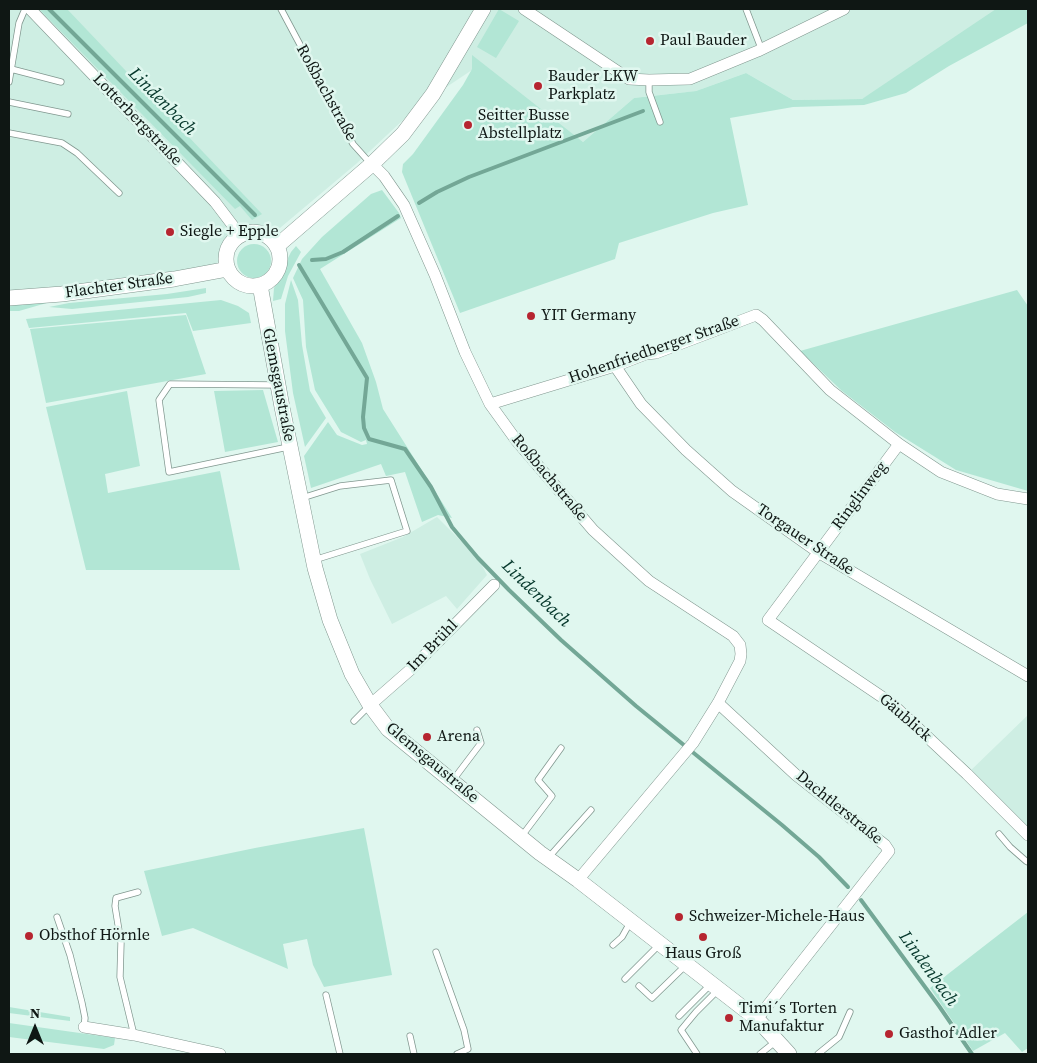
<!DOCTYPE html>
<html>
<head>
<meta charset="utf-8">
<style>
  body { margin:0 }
  #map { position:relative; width:1037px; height:1063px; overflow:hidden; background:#e0f7ef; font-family:"Source Serif 4",serif }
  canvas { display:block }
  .frame { position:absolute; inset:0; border:10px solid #0f1714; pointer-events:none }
  .north { position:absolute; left:10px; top:1003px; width:50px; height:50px; -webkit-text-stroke:4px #e0f7ef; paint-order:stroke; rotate:0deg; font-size:14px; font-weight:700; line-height:20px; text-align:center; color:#0f1714 }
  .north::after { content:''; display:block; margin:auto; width:18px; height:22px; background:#0f1714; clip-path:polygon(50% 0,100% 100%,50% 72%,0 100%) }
</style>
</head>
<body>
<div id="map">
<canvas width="1037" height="1063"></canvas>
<div class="frame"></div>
<div class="north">N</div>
</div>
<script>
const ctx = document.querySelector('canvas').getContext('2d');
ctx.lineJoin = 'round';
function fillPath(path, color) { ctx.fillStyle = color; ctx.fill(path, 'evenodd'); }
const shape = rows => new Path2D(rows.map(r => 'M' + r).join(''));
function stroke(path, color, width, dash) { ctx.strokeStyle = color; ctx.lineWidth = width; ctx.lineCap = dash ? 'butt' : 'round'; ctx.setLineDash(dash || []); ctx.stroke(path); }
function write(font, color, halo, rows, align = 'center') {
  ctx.font = font + ' "Source Serif 4",serif'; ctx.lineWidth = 5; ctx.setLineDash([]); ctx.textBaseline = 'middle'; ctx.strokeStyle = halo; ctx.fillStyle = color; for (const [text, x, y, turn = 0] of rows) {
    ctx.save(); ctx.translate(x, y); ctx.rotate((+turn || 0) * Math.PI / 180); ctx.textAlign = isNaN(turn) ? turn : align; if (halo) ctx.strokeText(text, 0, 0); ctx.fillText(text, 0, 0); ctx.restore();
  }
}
fillPath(shape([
  [9,9,1025,9,862,99,793,100,746,73,696,91,634,98,583,142,472,70,418,106,356,164,274,233,255,229,237,232,222,248,216,268,9,298],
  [437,517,478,558,487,575,457,609,446,596,392,624,370,579,360,554,403,537],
  [1028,715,1028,835,967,774]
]), '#ceeee3');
fillPath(shape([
  [39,9,67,9,262,214,252,220,240,206,235,209],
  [499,9,519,21,496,58,477,47],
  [996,9,1028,9,1028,23,949,66,906,93,864,105,793,107,730,118,748,205,713,213,619,243,615,259,460,313,402,172,403,164,413,154,463,85,472,69,472,55,583,142,634,98,696,91,746,73,793,100,862,99],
  [382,190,399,213,401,218,320,269,362,343,376,382,383,409,452,518,438,515,422,522,405,472,386,476,381,464,311,488,304,456,328,422,337,435,362,445,367,444,366,440,361,442,341,432,315,390,306,347,303,300,293,278,302,259,322,237,371,194],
  '237 261a17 17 0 1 1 34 0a17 17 0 1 1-34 0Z',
  [296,246,301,252,288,276,281,299,273,301,274,288,285,271,287,260,291,252],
  [291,280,298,300,302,345,310,391,326,418,305,447,293,393,285,331,285,304],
  [206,288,206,293,188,297,72,309,49,307,69,303,167,294],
  [1017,290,1028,306,1028,491,956,470,895,432,842,391,800,351],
  [221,300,238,306,249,313,251,323,193,331,186,313,29,328,26,319],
  [50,302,19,311,9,311,9,305],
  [186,315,206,374,46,403,30,329],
  [263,390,278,442,225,452,214,391],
  [127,391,140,466,105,474,108,493,220,471,240,570,86,570,46,407],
  [364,828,392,975,324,987,313,965,307,939,283,944,288,969,193,928,162,936,144,871,255,848],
  [1028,912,1028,1048,1022,1052,1005,1033,973,1051,930,988],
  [9,1007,70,1017,70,1021,9,1013],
  [9,1023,115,1038,114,1045,104,1049,9,1037]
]), '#b2e6d5');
stroke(shape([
  [49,9,255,215],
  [419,203,437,192,469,177,643,111],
  [312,260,326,259,343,252,398,216],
  [299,265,367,378,363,417,364,428,369,439,405,449,431,487,452,527,478,558,509,590,561,640,636,706,782,825,819,857,848,887],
  [861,900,939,1006,972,1054]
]), '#73a796', 4);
const service = shape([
  [281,9,353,144,371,164],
  [746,9,761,48],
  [11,69,61,82],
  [649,80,649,92,660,122],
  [9,82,19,23,25,9],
  [9,102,68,114],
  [9,133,62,143,77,153,119,193],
  [277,385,170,384,159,400,169,472,288,447],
  [302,498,340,486,391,480,407,531,314,560],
  [354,721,370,705],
  [453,780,481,743,477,730],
  [999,834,1010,847,1026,861,1028,862],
  [521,837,552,796,538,780,561,748],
  [548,858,591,810],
  [57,917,70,955,82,1003,85,1018,84,1027],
  [613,945,622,937,631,921],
  [436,952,464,1030,468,1049,457,1054],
  [625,979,660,944],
  [639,986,652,998,685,966],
  [326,995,340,1054],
  [679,1016,710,985],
  [134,1035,120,977,121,943,115,906,116,898,138,892],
  [410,1036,414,1054],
  [697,1054,681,1030,696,1012,718,990],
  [760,1054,775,1042],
  [818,1054,839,1037,850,1012]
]);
const minor = shape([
  [30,9,215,202,240,235],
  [524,9,629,79,649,80,690,79,758,51,844,9],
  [372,164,384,176,404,205,435,275,465,352,490,404,516,440,593,530,649,581,733,636,740,645,741,654,740,661,718,703,693,743,578,880],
  [615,366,641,404,686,450,732,491,818,552,1028,676],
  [490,404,615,366,646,354,656,353,756,315,763,320,830,390,899,444,941,472,997,494,1028,499],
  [899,444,768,620,891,703,967,774,1028,835],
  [718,703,796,775,885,845,889,851,757,1019],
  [370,705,410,670,494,585],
  [84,1027,134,1035,220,1054]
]);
const secondary = shape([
  '226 259a27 27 0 1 1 54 0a27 27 0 1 1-54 0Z',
  [277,246,372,164,403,134,433,94,483,9],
  [260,285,282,407,315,568,330,620,352,674,370,705,388,729,540,853,578,880,757,1019,789,1054],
  [9,298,62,294,174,279,228,269]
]);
stroke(service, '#81978f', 7);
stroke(minor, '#81978f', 12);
stroke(secondary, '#81978f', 16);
stroke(service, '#fff', 5.5);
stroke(minor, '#fff', 11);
stroke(secondary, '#fff', 15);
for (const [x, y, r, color] of [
  [650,41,5,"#b62530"],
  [538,86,5,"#b62530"],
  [468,125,5,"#b62530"],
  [170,232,5,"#b62530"],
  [531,316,5,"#b62530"],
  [427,737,5,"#b62530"],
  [679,917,5,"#b62530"],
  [29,936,5,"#b62530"],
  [703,937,5,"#b62530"],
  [729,1018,5,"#b62530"],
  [889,1034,5,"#b62530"]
]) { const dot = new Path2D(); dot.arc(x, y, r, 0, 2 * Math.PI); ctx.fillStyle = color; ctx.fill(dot); stroke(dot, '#e0f7ef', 2); }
write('16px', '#0f1714', '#e0f7ef', [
  ["Paul Bauder",660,41],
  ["Bauder LKW",548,77],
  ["Parkplatz",548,95],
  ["Seitter Busse",478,116],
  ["Abstellplatz",478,134],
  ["Siegle + Epple",180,232],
  ["YIT Germany",541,316],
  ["Arena",437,737],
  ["Schweizer-Michele-Haus",689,917],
  ["Obsthof Hörnle",39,936],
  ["Haus Groß",703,954,"center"],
  ["Timi´s Torten",739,1009],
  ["Manufaktur",739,1027],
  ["Gasthof Adler",899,1034]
], 'left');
write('16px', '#0f1714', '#e0f7ef', [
  ["Roßbachstraße",326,93,61],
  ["Lotterbergstraße",137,120,46],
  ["Flachter Straße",119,286,-8],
  ["Hohenfriedberger Straße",654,350,-19],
  ["Glemsgaustraße",278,385,79],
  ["Roßbachstraße",549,478,50],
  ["Ringlinweg",860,496,-53],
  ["Torgauer Straße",805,540,34],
  ["Im Brühl",433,646,-46],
  ["Gäublick",905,718,41],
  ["Glemsgaustraße",432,763,40],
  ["Dachtlerstraße",839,808,39]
]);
write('italic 18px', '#05372b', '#e0f7ef', [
  ["Lindenbach",162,102,45],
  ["Lindenbach",536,594,44],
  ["Lindenbach",928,969,54]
]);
</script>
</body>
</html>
